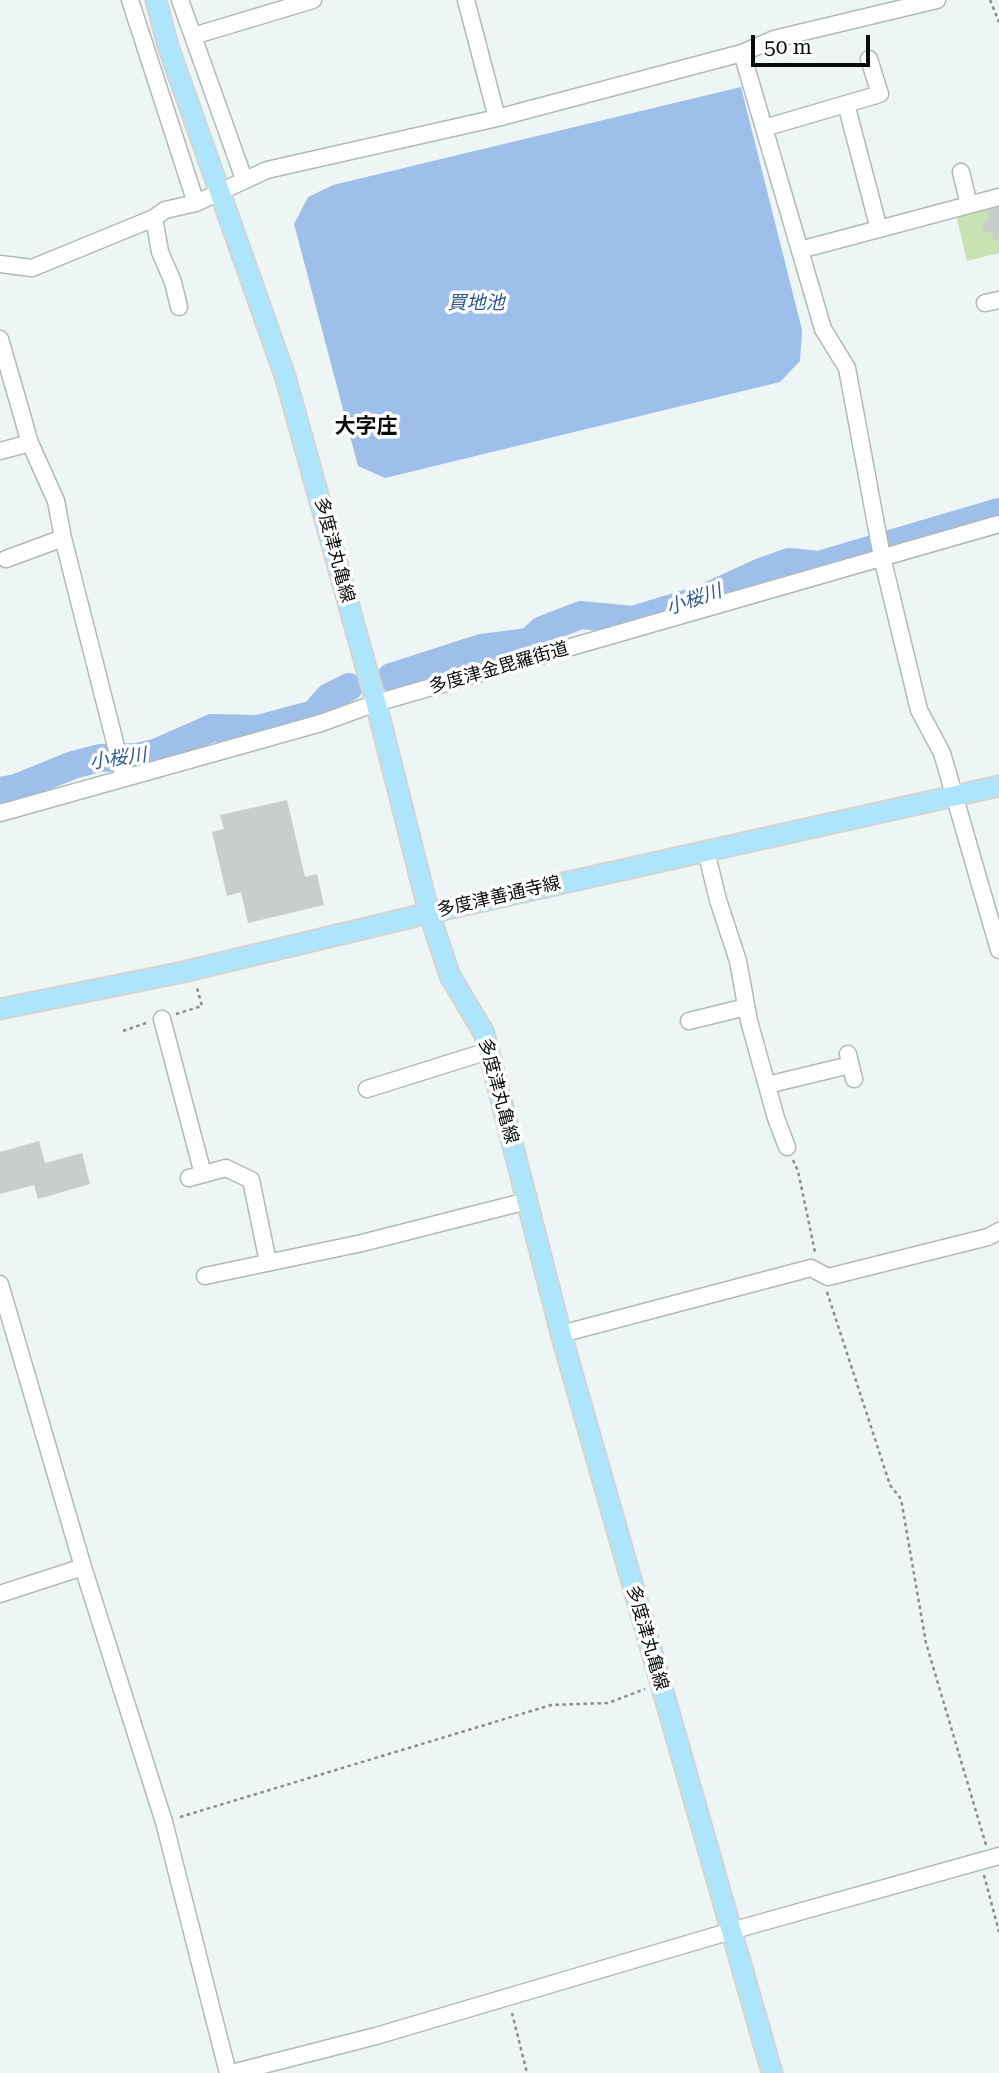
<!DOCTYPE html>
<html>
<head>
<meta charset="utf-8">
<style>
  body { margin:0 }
  #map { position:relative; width:999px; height:2073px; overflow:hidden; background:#eef6f5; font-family:"Roboto Serif",serif }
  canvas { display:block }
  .scale { position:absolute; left:751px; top:35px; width:119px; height:32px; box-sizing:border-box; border:4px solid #0a0c0c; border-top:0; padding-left:9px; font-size:21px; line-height:24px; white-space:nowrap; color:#0a0c0c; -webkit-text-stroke:5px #fff; paint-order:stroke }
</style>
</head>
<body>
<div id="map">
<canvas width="999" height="2073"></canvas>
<div class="scale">50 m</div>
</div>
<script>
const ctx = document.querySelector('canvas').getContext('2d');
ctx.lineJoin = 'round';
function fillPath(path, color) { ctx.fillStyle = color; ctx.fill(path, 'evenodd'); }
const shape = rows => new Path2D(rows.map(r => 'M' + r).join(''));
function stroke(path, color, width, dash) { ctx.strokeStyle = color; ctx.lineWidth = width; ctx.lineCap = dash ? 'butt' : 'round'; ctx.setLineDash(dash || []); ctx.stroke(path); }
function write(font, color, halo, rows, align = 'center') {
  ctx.font = font + ' "Roboto Serif","Noto Sans JP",serif'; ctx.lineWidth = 7; ctx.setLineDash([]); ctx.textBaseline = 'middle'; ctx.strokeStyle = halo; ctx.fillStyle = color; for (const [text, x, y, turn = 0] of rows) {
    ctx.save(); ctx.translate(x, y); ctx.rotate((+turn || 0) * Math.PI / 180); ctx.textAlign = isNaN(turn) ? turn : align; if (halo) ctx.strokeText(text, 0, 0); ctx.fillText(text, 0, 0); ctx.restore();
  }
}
fillPath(shape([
  [999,204,999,253,967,261,956,215]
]), '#c8e2b1');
fillPath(shape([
  [741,87,802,330,800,361,780,382,385,478,358,466,294,224,308,197,333,185]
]), '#9ebfea');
stroke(shape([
  [391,677,481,648,529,642,542,630,581,615,633,620,702,599,761,572,789,562,819,565,999,512],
  [0,791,16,788,73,765,100,758,137,757,155,753,212,728,258,729,314,714,329,697,349,687]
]), '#9ebfea', 28);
fillPath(shape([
  [999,205,999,240,994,241,991,231,984,233,982,223,988,221,988,208],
  [287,800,305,877,317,874,324,905,248,923,241,892,227,896,212,832,224,829,220,815],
  [39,1141,45,1163,82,1153,90,1184,38,1199,34,1185,0,1194,0,1152]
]), '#c8ceca');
const minor = shape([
  [130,0,196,203],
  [180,0,244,179],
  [193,36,313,0],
  [742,53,823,329,847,368,882,557,919,710,942,753,999,950],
  [846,104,879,229],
  [497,118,742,53,774,39,937,0],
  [764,128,880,94,869,59],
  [961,172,969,205],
  [154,218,160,252,173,282,179,307],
  [800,250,999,197],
  [0,264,32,268,154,218,165,210,196,203,267,170,497,118,466,0],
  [985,303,999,300],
  [0,339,30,443,56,501,63,538,124,778],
  [0,451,30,443],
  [6,559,63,538],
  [0,813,321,723,376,703,999,524],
  [706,851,718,900,738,961,749,1021,776,1118,787,1147],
  [162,1019,203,1174],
  [689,1021,746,1007],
  [848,1054,854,1079],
  [767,1085,850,1065],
  [367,1089,488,1051],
  [189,1178,226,1168,251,1180,268,1262],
  [205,1276,362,1243,527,1201],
  [0,1284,83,1567,164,1822,228,2073],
  [561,1334,811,1268,828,1277,988,1237,999,1231],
  [0,1594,83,1567],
  [232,2073,376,2036,731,1931,999,1856]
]);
const major = shape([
  [156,0,168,46,285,376,376,703,429,913,450,976,484,1033,561,1334,772,2073],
  [0,1009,183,972,429,913,999,786]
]);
stroke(minor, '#b2b9b9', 19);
stroke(major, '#d3d3d3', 23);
stroke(shape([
  [990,0,999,22],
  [176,1014,202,1006,197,988],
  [123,1031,146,1023],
  [793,1160,798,1171,815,1252],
  [827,1292,890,1485,901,1499,926,1643,986,1845],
  [180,1817,551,1705,608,1703,645,1689],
  [984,1875,999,1932],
  [512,2013,527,2073]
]), '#888e8d', 2.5, [3.5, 3.5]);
stroke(minor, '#fff', 16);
stroke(major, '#ade6fc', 19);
write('18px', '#0a0c0c', '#fff', [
  ["多度津丸亀線",334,550,75],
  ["多度津金毘羅街道",499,668,-16],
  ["多度津善通寺線",499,897,-13],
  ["多度津丸亀線",498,1091,75],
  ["多度津丸亀線",647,1638,74]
]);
write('italic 19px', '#2e598f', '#fff', [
  ["買地池",476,303],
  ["小桜川",694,600,-19],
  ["小桜川",118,759,-8]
]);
write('bold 21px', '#0a0c0c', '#fff', [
  ["大字庄",366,427]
]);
</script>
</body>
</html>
